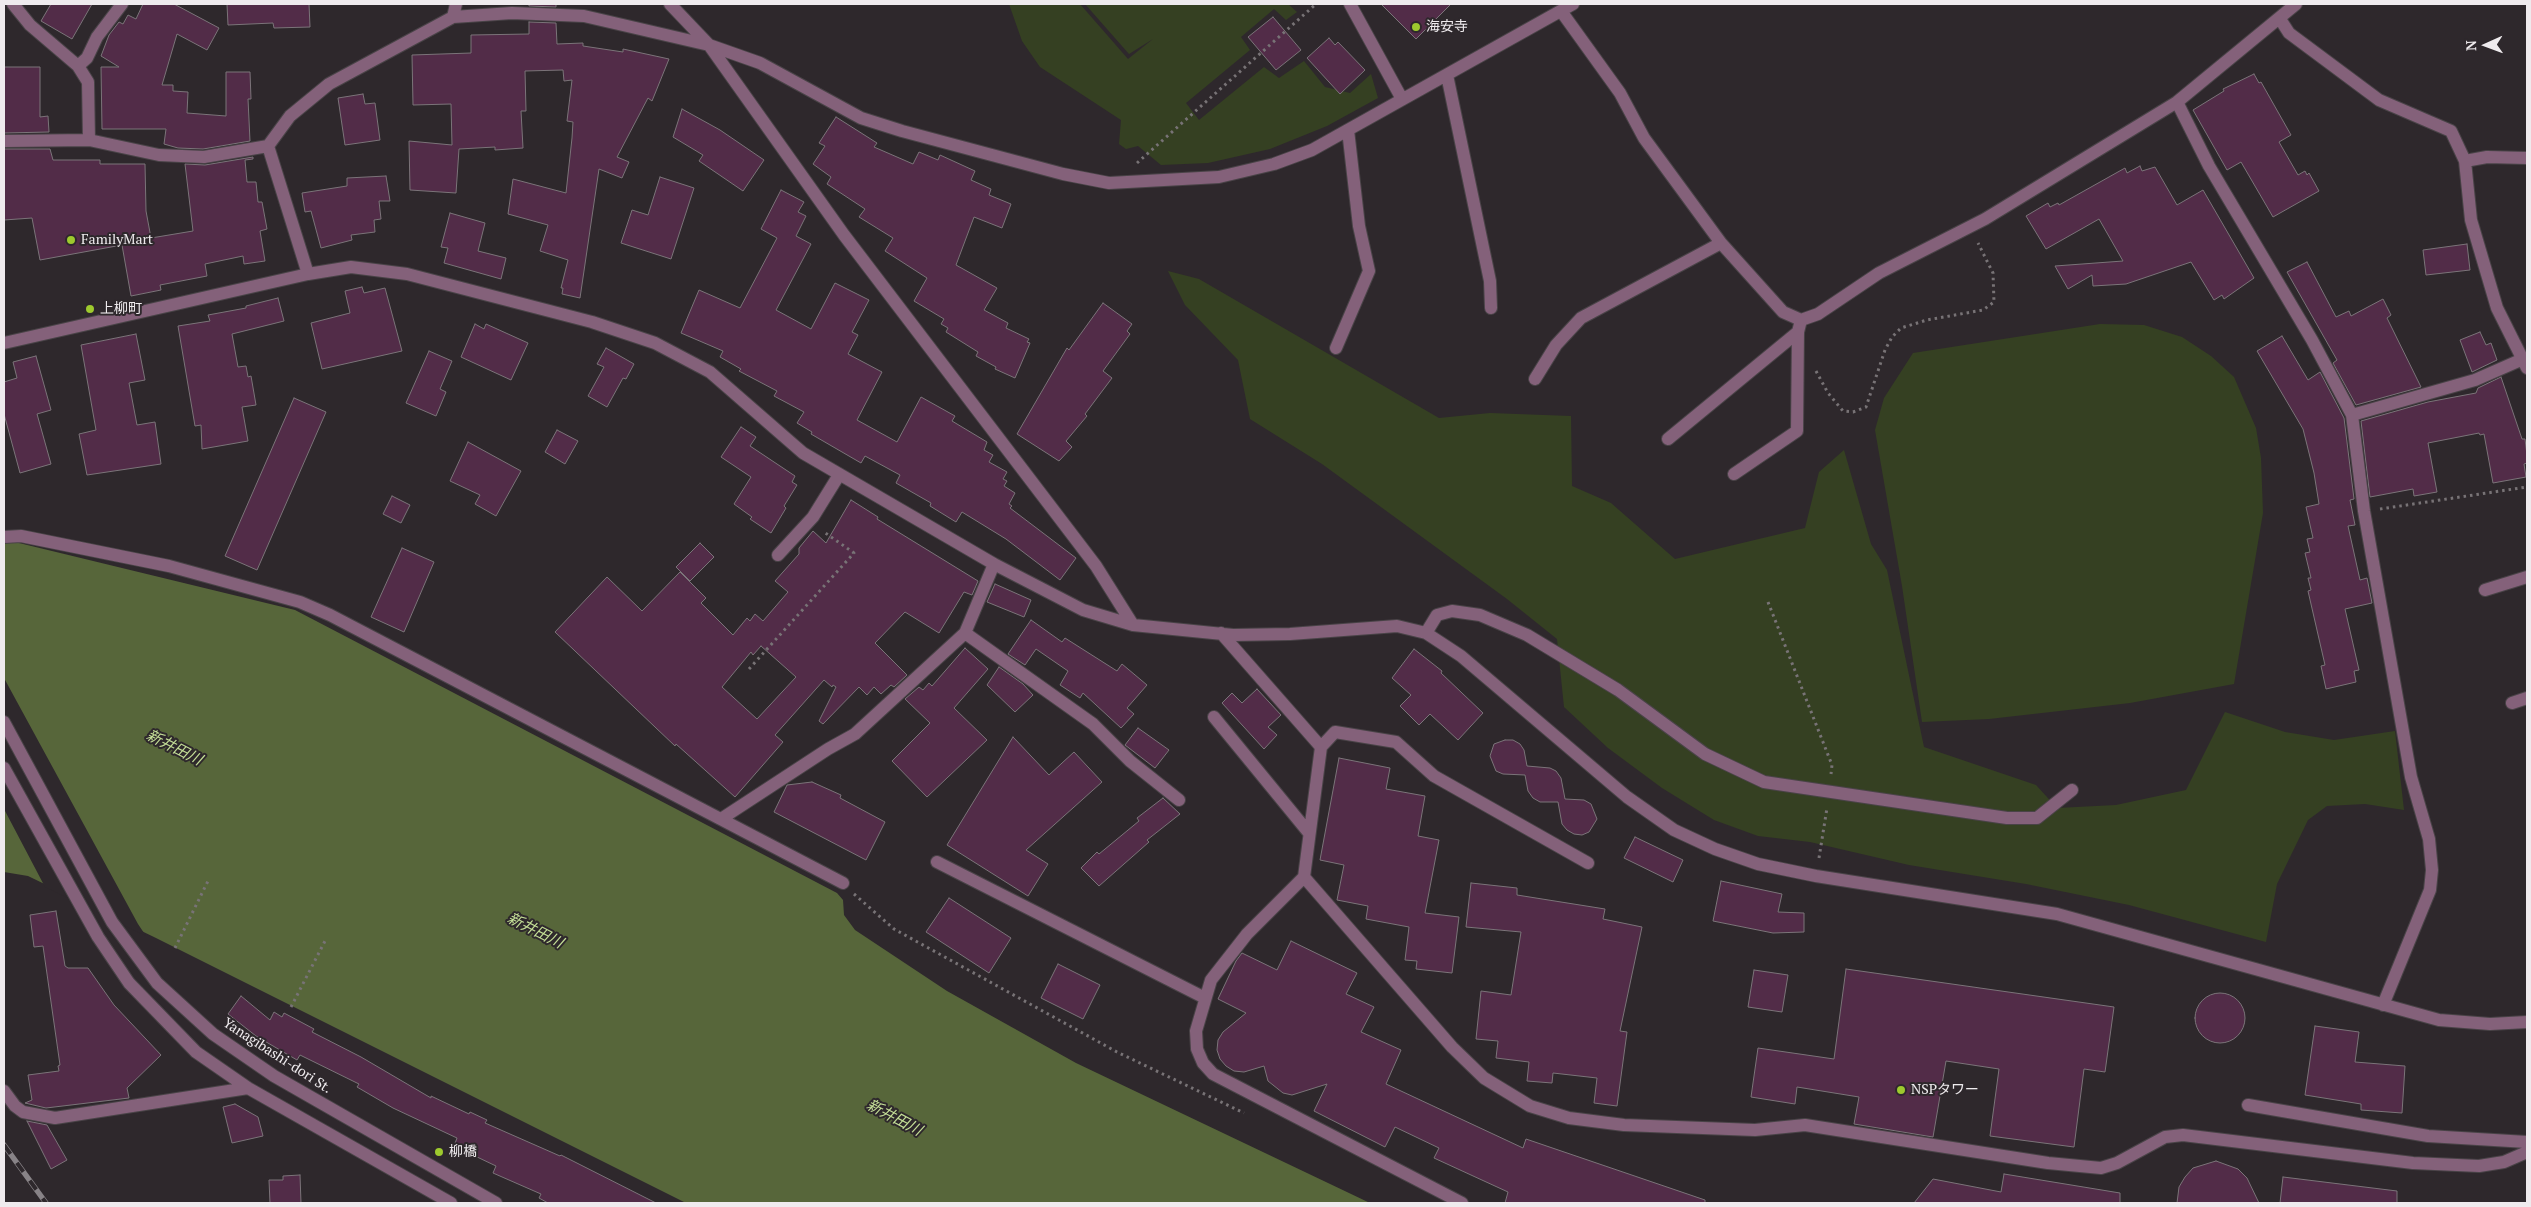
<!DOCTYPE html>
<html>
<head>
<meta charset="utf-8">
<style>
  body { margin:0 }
  #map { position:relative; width:2531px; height:1207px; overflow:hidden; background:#2e282c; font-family:"PT Serif",serif }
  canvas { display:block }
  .frame { position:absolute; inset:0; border:5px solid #efebee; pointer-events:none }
  .north { position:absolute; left:2461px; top:20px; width:50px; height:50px; -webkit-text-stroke:4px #2e282c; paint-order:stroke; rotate:268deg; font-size:14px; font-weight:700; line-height:20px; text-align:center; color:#efebee }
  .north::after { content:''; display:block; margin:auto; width:18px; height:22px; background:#efebee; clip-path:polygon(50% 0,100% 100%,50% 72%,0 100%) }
</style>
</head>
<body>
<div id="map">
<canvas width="2531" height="1207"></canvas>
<div class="frame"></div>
<div class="north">N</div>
</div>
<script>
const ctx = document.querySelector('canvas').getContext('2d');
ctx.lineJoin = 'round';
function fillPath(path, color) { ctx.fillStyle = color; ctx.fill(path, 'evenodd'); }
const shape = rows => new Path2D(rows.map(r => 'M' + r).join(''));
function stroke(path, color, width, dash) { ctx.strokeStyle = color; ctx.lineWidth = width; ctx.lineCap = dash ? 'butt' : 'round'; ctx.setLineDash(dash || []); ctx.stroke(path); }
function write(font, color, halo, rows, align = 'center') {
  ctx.font = font + ' "PT Serif","Noto Sans JP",serif'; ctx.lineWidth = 4; ctx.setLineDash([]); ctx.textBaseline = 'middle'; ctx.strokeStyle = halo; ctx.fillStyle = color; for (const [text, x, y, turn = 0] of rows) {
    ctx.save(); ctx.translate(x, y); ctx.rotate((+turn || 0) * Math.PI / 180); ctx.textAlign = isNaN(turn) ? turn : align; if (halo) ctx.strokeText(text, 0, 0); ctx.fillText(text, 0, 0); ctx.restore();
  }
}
fillPath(shape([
  [1009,4,1080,4,1128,59,1153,39,1129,54,1085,4,1288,4,1297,12,1286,20,1274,9,1241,37,1250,50,1186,103,1199,120,1264,67,1279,78,1304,61,1325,87,1350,93,1371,74,1378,98,1327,126,1270,149,1208,163,1161,165,1138,146,1126,149,1119,144,1121,120,1040,67,1022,41],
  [1168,271,1199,279,1439,418,1490,413,1571,416,1572,486,1611,503,1675,559,1805,528,1819,472,1844,450,1871,544,1887,570,1924,747,2036,785,2057,808,2116,805,2186,790,2225,712,2285,732,2334,740,2395,731,2404,810,2365,804,2327,806,2308,820,2277,884,2266,942,2129,905,2026,884,1909,865,1810,842,1758,836,1714,820,1662,788,1608,748,1564,707,1557,639,1507,599,1322,464,1250,419,1238,360,1185,305],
  [2100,324,2144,325,2182,337,2211,356,2234,377,2256,428,2261,458,2263,513,2234,684,2130,703,1989,719,1922,722,1902,586,1875,430,1884,398,1913,353]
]), '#354022');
fillPath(shape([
  [4,543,19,543,295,610,837,893,843,900,844,915,855,930,947,991,1076,1063,1370,1203,686,1203,156,938,28,876,4,872]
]), '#57663a');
fillPath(shape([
  [4,678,138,924,146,936,45,887,4,809]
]), '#2e282c');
const building = shape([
  [51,4,92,4,72,39,41,21,51,4],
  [143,4,174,4,219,28,207,50,177,34,162,85,173,85,173,91,188,92,187,113,226,116,226,72,250,72,251,99,248,99,250,141,203,149,178,148,164,144,166,129,102,129,101,67,119,67,101,56,109,35,119,22,123,24,128,15,136,19,143,4],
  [227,4,309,4,310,27,274,28,273,23,228,25,227,4],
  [529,4,556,4,556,7,529,6,529,4],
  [1381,4,1451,4,1416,39,1381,4],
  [1273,17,1301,50,1276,70,1248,37,1273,17],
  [529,22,556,23,557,44,583,43,583,46,623,52,623,49,669,59,652,101,648,98,617,157,629,162,622,178,599,169,580,298,562,294,563,288,561,288,568,260,540,251,548,225,508,214,513,179,566,193,572,138,573,122,567,121,572,80,564,81,563,70,525,71,526,111,521,111,523,148,495,150,495,147,459,149,456,193,410,190,409,141,452,145,451,104,413,105,412,55,471,53,471,35,529,34,529,22],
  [1329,38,1335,45,1338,42,1365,70,1340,94,1307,58,1329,38],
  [4,67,40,67,40,117,48,116,49,132,4,133,4,67],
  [2254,74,2259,83,2261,82,2291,135,2279,142,2298,175,2305,171,2307,175,2309,173,2319,191,2273,217,2241,162,2227,170,2193,110,2224,91,2223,89,2254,74],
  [363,94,365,104,375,103,380,140,345,145,338,98,363,94],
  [682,109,720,130,764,160,743,191,699,161,703,155,673,137,682,109],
  [836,117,877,143,874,147,913,164,919,152,938,160,940,155,975,171,971,180,991,189,989,195,1011,204,1002,228,974,217,956,265,997,288,984,310,1008,323,1006,328,1029,339,1027,342,1030,343,1015,378,995,369,996,367,976,356,978,352,946,332,948,328,941,324,944,319,914,301,927,278,885,251,893,238,859,217,865,209,827,184,831,177,813,164,825,146,819,143,836,117],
  [4,149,50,149,53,160,100,160,100,164,145,164,146,211,151,238,193,231,185,164,205,165,253,157,253,159,245,160,247,182,256,182,258,202,262,202,267,229,260,231,265,261,244,264,243,256,205,264,207,276,160,285,161,290,131,296,122,245,40,260,32,218,4,220,4,149],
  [2140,166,2142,171,2155,167,2177,205,2203,190,2254,278,2224,299,2222,295,2214,300,2191,262,2126,284,2093,286,2092,275,2068,289,2055,266,2123,261,2099,219,2046,249,2026,216,2048,203,2050,207,2058,203,2059,205,2125,168,2127,173,2140,166],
  [386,176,390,201,379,201,381,219,374,220,375,232,351,235,352,240,321,248,311,211,305,212,302,193,347,186,347,178,386,176],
  [660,177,694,188,671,259,621,243,632,210,648,215,660,177],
  [781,190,804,202,798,212,806,216,796,236,811,244,776,310,811,329,835,283,869,300,852,332,858,335,848,354,882,372,857,420,897,442,921,397,955,416,952,421,987,442,984,450,993,455,989,462,1007,472,1003,479,1007,481,1004,486,1015,493,1009,504,1012,506,1010,508,1076,558,1060,580,1006,539,962,512,956,522,930,506,931,503,896,483,900,475,865,456,861,463,811,434,812,432,797,423,804,412,774,396,777,391,739,371,741,369,720,357,723,351,681,333,699,290,740,308,777,238,761,229,781,190],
  [450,213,485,223,478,251,506,258,501,279,444,263,448,248,441,247,450,213],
  [2467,244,2470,270,2426,275,2423,250,2467,244],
  [2307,262,2336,317,2349,311,2351,316,2383,299,2391,315,2387,318,2421,387,2356,405,2333,363,2337,360,2287,272,2307,262],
  [362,287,364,293,385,288,402,351,322,369,311,323,350,313,345,291,362,287],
  [278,298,284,321,232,334,238,367,246,366,248,377,251,376,256,405,242,407,248,441,202,449,201,425,195,426,178,326,210,321,208,315,246,308,246,306,278,298],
  [1103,303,1132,324,1127,331,1130,334,1103,371,1112,378,1085,414,1087,416,1066,441,1072,447,1059,461,1017,434,1067,348,1069,350,1103,303],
  [475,324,484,329,486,324,528,343,511,380,461,357,475,324],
  [2480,332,2486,345,2491,343,2497,360,2472,372,2460,340,2480,332],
  [136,334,145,380,129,383,137,425,155,422,161,464,87,475,79,434,96,430,81,345,136,334],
  [2282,336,2308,380,2320,372,2344,418,2354,499,2350,500,2355,525,2348,526,2360,580,2367,578,2372,603,2345,609,2359,670,2354,671,2356,682,2326,689,2321,666,2325,665,2308,591,2311,590,2308,578,2311,578,2305,553,2310,552,2307,539,2313,538,2306,507,2319,504,2314,473,2303,429,2257,351,2282,336],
  [606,348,634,364,626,379,623,378,607,407,588,396,604,367,597,364,606,348],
  [429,351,452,361,440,389,446,392,436,416,406,403,429,351],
  [36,356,51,410,37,414,51,464,20,473,4,414,4,382,17,378,13,362,36,356],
  [2501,377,2522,439,2525,439,2527,455,2527,463,2524,464,2526,477,2493,483,2484,434,2480,435,2479,433,2428,443,2437,492,2414,496,2413,489,2370,497,2361,421,2428,402,2476,393,2478,388,2501,377],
  [294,398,326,412,257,570,225,556,294,398],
  [741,427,756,437,750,446,795,476,792,482,797,485,784,506,786,508,771,533,750,519,752,517,734,504,751,477,721,457,741,427],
  [557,430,578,441,565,464,545,452,557,430],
  [468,442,521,471,496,516,475,504,480,495,450,481,468,442],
  [392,496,410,505,401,523,383,514,392,496],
  [851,500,878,517,877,519,978,581,972,595,964,592,939,633,905,612,875,643,907,675,894,687,891,685,881,694,874,687,867,695,859,687,823,724,819,721,836,687,833,685,832,687,824,680,775,735,783,742,735,797,676,744,675,746,555,632,607,577,642,611,680,572,706,598,701,603,733,635,747,618,750,621,755,614,763,621,788,592,775,581,799,554,799,548,813,531,826,543,851,500],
  [761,646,796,677,757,719,722,687,751,652,753,655,761,646],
  [700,543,714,557,690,581,676,567,700,543],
  [402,548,434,562,404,632,371,617,402,548],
  [995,584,1031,600,1024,617,987,602,995,584],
  [1031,620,1062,642,1065,638,1117,671,1122,664,1147,685,1127,708,1134,714,1121,728,1083,693,1080,698,1060,685,1068,671,1036,649,1025,665,1008,654,1031,620],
  [965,648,988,669,954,708,987,740,927,797,892,761,930,723,905,699,919,687,923,690,929,683,932,686,965,648],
  [1414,649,1442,671,1441,673,1483,713,1458,740,1430,714,1419,725,1400,706,1411,695,1392,678,1414,649],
  [999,667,1023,684,1033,695,1015,712,987,685,999,667],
  [1257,689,1281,715,1268,727,1277,735,1264,749,1222,703,1232,693,1242,703,1257,689],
  [1138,728,1169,750,1155,768,1125,745,1138,728],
  [1013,737,1049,775,1074,752,1102,782,1026,850,1048,864,1028,896,947,845,1013,737],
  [1505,740,1513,740,1520,744,1524,750,1527,766,1550,768,1556,771,1561,778,1565,799,1584,800,1591,804,1597,819,1589,832,1582,835,1574,834,1567,830,1562,824,1558,802,1540,802,1533,798,1528,791,1525,775,1503,774,1496,771,1490,756,1494,744,1505,740],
  [1339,758,1390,768,1386,789,1425,796,1418,836,1439,840,1425,913,1459,917,1452,973,1416,969,1417,961,1405,960,1409,927,1366,919,1368,906,1337,900,1344,865,1320,860,1339,758],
  [812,782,841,795,840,798,885,822,866,860,774,812,787,785,812,782],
  [1163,798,1180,814,1147,840,1149,842,1099,886,1081,868,1097,852,1099,854,1139,821,1137,818,1163,798],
  [1635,837,1683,860,1673,882,1624,858,1635,837],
  [1721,881,1782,894,1778,912,1804,913,1804,932,1773,933,1713,921,1721,881],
  [1471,883,1517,888,1517,895,1605,909,1603,919,1642,927,1620,1031,1627,1032,1617,1106,1594,1103,1597,1078,1553,1073,1552,1083,1527,1081,1529,1062,1496,1058,1498,1041,1476,1039,1481,991,1511,995,1521,932,1466,927,1471,883],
  [949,898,1011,938,989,973,926,932,949,898],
  [56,911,65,966,68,968,88,968,114,1005,161,1055,127,1088,129,1098,46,1108,25,1103,32,1100,28,1075,59,1071,58,1066,60,1065,43,946,34,947,30,915,56,911],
  [1291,941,1357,973,1346,994,1374,1007,1361,1032,1401,1050,1386,1084,1523,1148,1526,1139,1705,1200,1705,1203,1505,1203,1508,1192,1434,1158,1439,1148,1395,1127,1385,1147,1314,1111,1327,1084,1292,1095,1283,1093,1268,1081,1264,1066,1244,1072,1234,1071,1226,1066,1220,1059,1217,1050,1218,1040,1223,1032,1246,1013,1218,999,1236,961,1242,953,1277,970,1291,941],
  [1058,964,1100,985,1083,1019,1041,998,1058,964],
  [1846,969,2114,1007,2105,1072,2084,1069,2074,1147,1990,1136,1999,1069,1946,1061,1933,1137,1854,1124,1859,1097,1797,1087,1795,1104,1751,1097,1758,1048,1834,1059,1846,969],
  [1754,970,1788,975,1782,1012,1748,1007,1754,970],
  '2195 1018a25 25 0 1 1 50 0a25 25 0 1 1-50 0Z',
  [241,996,270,1020,274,1012,282,1017,284,1013,314,1029,312,1032,361,1057,431,1098,431,1096,469,1114,470,1112,487,1120,485,1123,560,1156,561,1155,656,1203,548,1203,539,1198,541,1194,493,1173,496,1166,454,1146,457,1138,393,1108,357,1087,359,1084,300,1055,297,1060,256,1036,228,1014,241,996],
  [2315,1026,2359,1032,2355,1062,2405,1066,2402,1113,2361,1110,2361,1104,2305,1095,2315,1026],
  [235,1104,258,1117,263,1136,232,1143,223,1107,235,1104],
  [27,1121,47,1125,67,1160,51,1169,27,1121],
  [2216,1161,2238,1169,2247,1178,2259,1203,2177,1203,2179,1187,2185,1177,2193,1168,2216,1161],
  [2004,1174,2120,1193,2120,1203,1914,1203,1933,1179,2001,1192,2004,1174],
  [300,1175,301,1203,270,1203,269,1180,283,1180,283,1176,300,1175],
  [2283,1177,2397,1191,2397,1203,2280,1203,2283,1177]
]);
fillPath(building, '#522c48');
stroke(building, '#7b7479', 1);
const minor = shape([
  [13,4,30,25,78,66,88,82,89,140],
  [670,4,709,45,844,235,1096,566,1133,625],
  [1350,4,1402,99],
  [1561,11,1620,93,1644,138,1721,243,1783,312,1801,320,1818,314,1879,273,1985,219,2177,102,2296,4],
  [453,17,456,4],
  [2280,19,2289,33,2379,100,2451,131,2465,161,2471,220,2497,308,2527,368],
  [78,66,87,58,97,37,122,4],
  [1447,75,1490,281,1491,308],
  [2177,102,2209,166,2312,340,2352,415,2475,380,2523,359],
  [4,141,89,140,159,155,204,157,268,146],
  [2465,161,2487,157,2527,158],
  [308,274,268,146,290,116,329,84,453,17,512,13,584,16,709,45,760,63,861,118,902,131,1063,174,1109,183,1219,177,1274,164,1312,150,1573,4],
  [4,343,308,274,351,267,407,274,592,322,655,343,710,372,803,453,994,564,1083,610,1133,625,1233,635,1290,634,1397,626,1426,633,1461,656,1627,797,1674,830,1715,849,1758,864,1816,876,2057,914,2439,1020,2490,1024,2527,1022],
  [1336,348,1369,271,1359,226,1348,130],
  [1535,379,1556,345,1581,318,1721,243],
  [2352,415,2364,511,2411,777,2429,839,2432,870,2430,890,2383,1005],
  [1668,439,1798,332,1801,320],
  [1734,474,1797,431,1798,332],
  [4,537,21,536,169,566,300,602,330,615,843,883],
  [778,555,813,517,839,475],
  [2485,590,2527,577],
  [965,633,1093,724,1130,761,1179,800],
  [1221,633,1321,747,1304,877,1452,1047,1484,1078,1530,1106,1569,1118,1624,1125,1755,1130,1805,1125,2048,1163,2101,1168,2117,1163,2165,1137,2183,1135,2413,1163,2479,1166,2504,1162,2527,1152],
  [1426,633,1437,615,1452,611,1480,615,1527,635,1618,690,1705,754,1764,782,2007,818,2037,818,2072,790],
  [2512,703,2527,698],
  [1214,717,1309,833],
  [4,722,112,922,157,983,213,1034,274,1076,496,1203],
  [1321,747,1335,732,1396,742,1434,776,1588,863],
  [4,768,98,937,129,983,196,1052,248,1088,451,1203],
  [721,819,828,749,855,734,965,633,994,564],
  [937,862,1205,998],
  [1304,877,1247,934,1211,980,1196,1031,1197,1049,1203,1063,1213,1074,1462,1203],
  [4,1091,15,1106,23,1112,55,1118,248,1088],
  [2248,1105,2428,1136,2527,1142]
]);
stroke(minor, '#494347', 14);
stroke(shape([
  [1137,163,1316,4],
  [1816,371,1828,393,1843,411,1853,412,1866,407,1885,350,1892,337,1901,328,1927,320,1983,310,1994,302,1993,273,1978,243],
  [2380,509,2527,487],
  [1768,602,1832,765,1831,774],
  [749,669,854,553,824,532],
  [1819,858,1827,808],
  [854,894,894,929,1117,1052,1244,1113],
  [175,948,209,879],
  [291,1007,325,941]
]), '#787376', 3, [2.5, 4]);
stroke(minor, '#84617a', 12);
const rail = shape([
  [4,1145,46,1203]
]);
stroke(rail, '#888387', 5.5);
stroke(rail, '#2e282c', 4, [11]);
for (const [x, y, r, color] of [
  [1416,27,5,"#9eca2e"],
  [71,240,5,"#9eca2e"],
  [90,309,5,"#9eca2e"],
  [1901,1090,5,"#9eca2e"],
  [439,1152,5,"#9eca2e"]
]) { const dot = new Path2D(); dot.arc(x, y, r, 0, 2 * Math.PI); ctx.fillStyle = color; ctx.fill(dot); stroke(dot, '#2e282c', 2); }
write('14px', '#efebee', '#2e282c', [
  ["海安寺",1426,27],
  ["FamilyMart",81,240],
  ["上柳町",100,309],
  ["NSPタワー",1911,1090],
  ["柳橋",449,1152]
], 'left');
write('14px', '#efebee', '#2e282c', [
  ["Yanagibashi-dori St.",277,1056,33]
]);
write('italic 15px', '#c6e198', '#2e282c', [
  ["新井田川",174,748,27],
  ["新井田川",535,931,27],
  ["新井田川",894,1118,28]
]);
</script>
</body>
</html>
